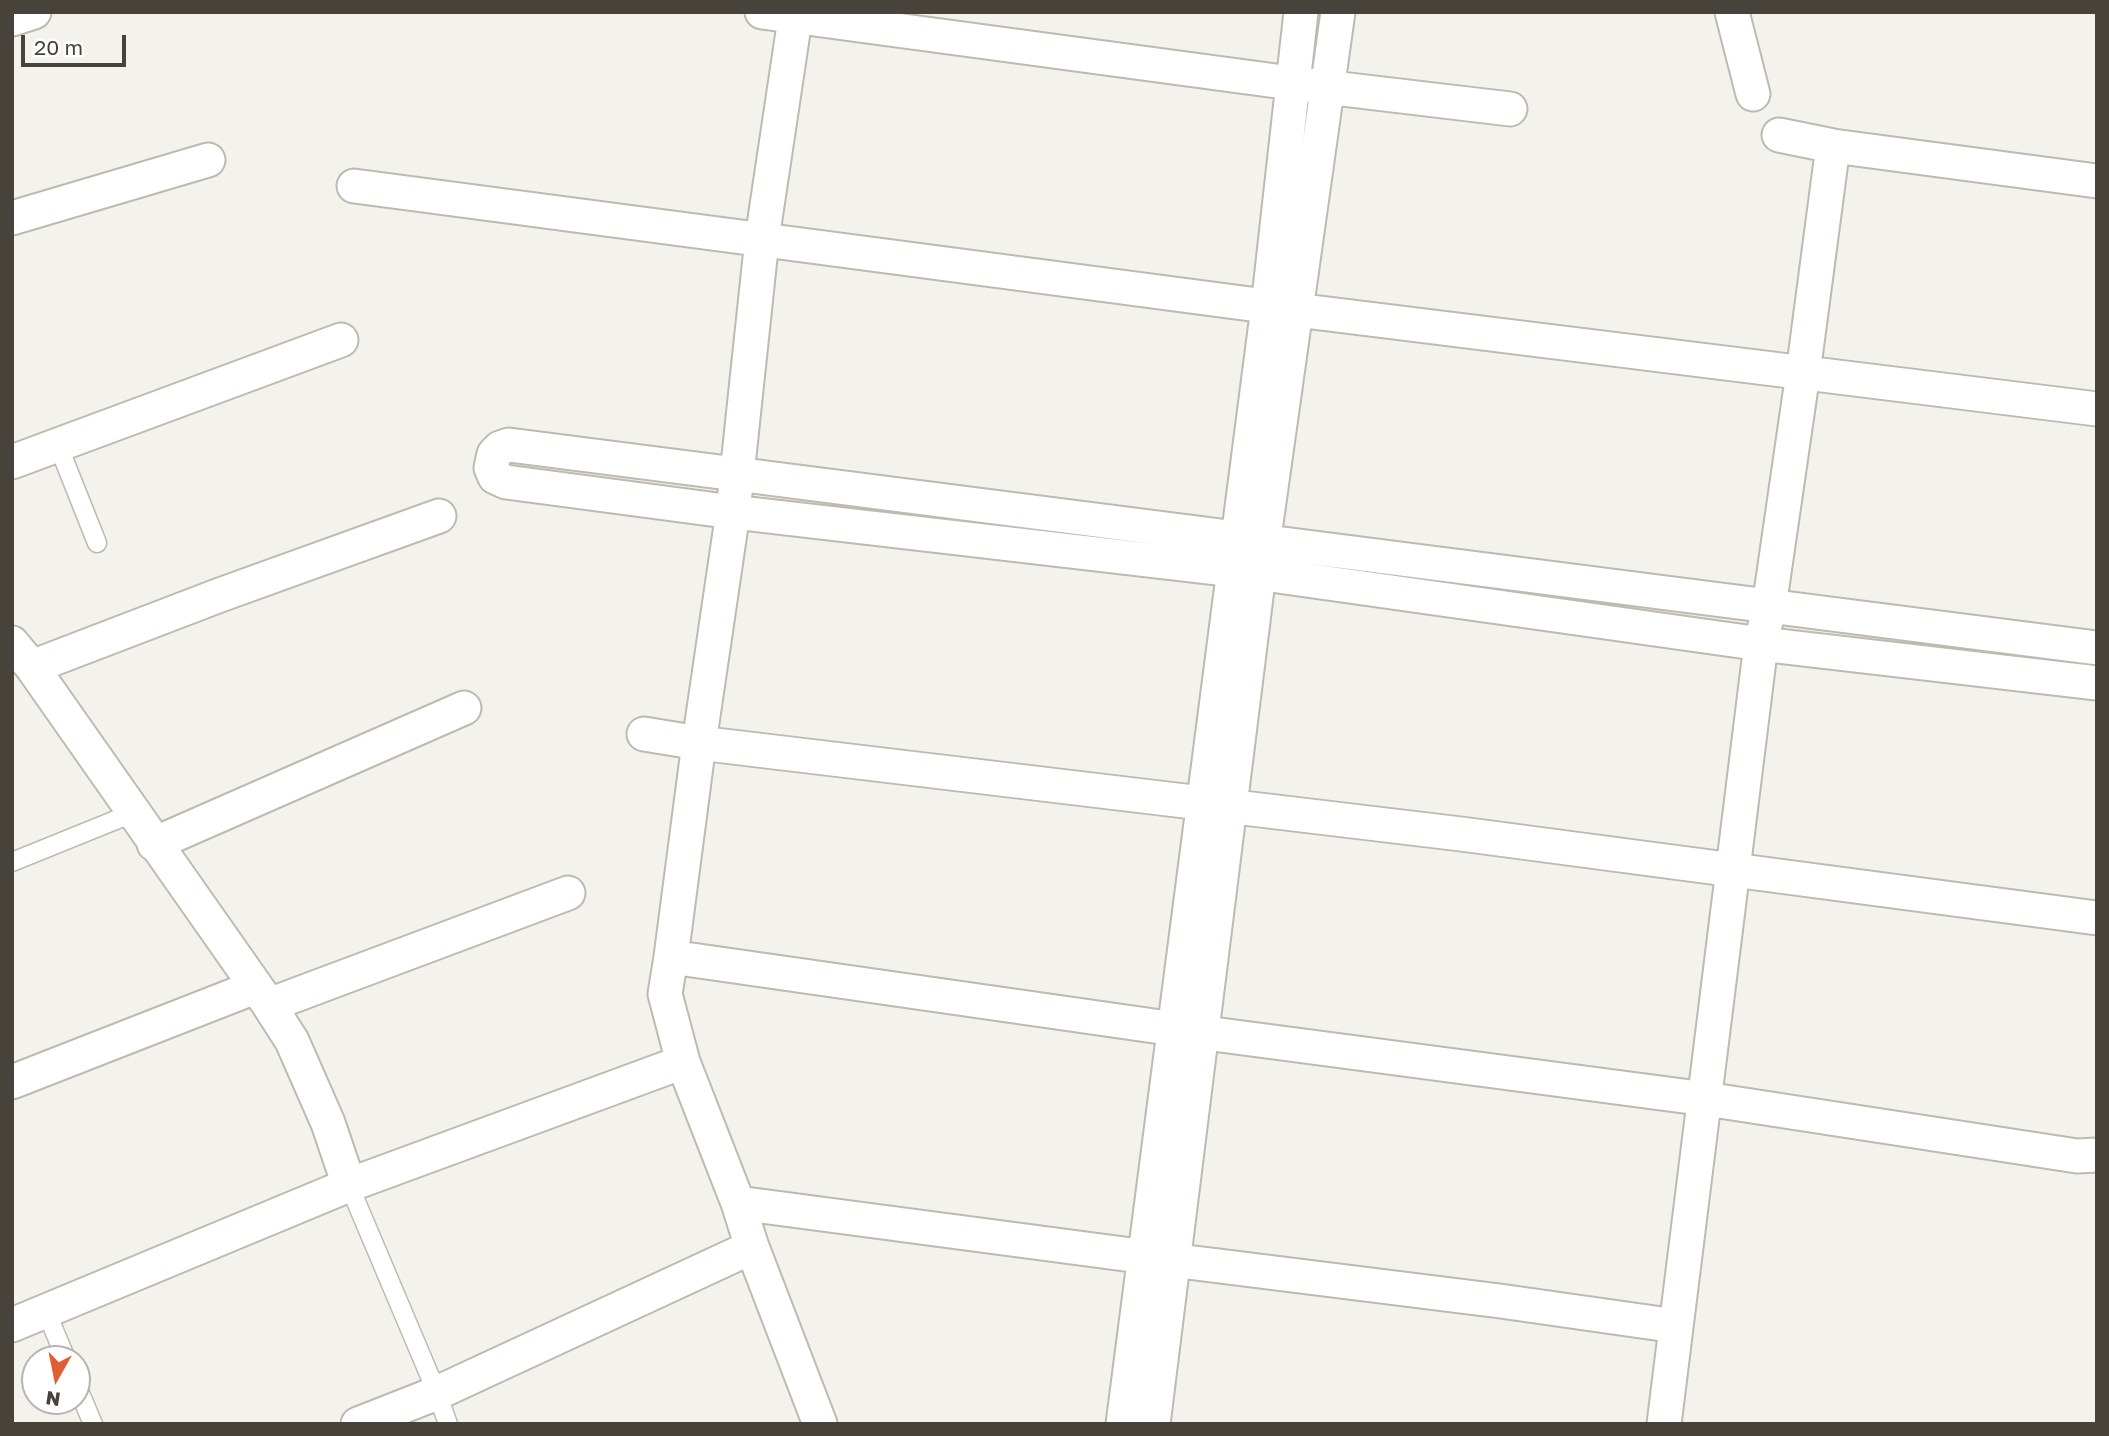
<!DOCTYPE html>
<html>
<head>
<meta charset="utf-8">
<style>
  body { margin:0 }
  #map { position:relative; width:2109px; height:1436px; overflow:hidden; background:#f4f2ec; font-family:"Golos Text",sans-serif }
  canvas { display:block }
  .frame { position:absolute; inset:0; border:14px solid #48433a; pointer-events:none }
  .north { position:absolute; left:21px; top:1345px; width:70px; height:70px; box-sizing:border-box; background:#fff; border:2px solid #b6b4b0; border-radius:50%; rotate:189deg; font-size:19px; font-weight:700; line-height:28px; text-align:center; color:#48433a }
  .north::after { content:''; display:block; margin:auto; width:24px; height:32px; background:#e25d34; clip-path:polygon(50% 0,100% 100%,50% 72%,0 100%) }
  .scale { position:absolute; left:21px; top:35px; width:105px; height:32px; box-sizing:border-box; border:4px solid #48433a; border-top:0; padding-left:9px; font-size:21px; line-height:24px; white-space:nowrap; color:#48433a; -webkit-text-stroke:5px #fff; paint-order:stroke }
</style>
</head>
<body>
<div id="map">
<canvas width="2109" height="1436"></canvas>
<div class="frame"></div>
<div class="north">N</div>
<div class="scale">20 m</div>
</div>
<script>
const ctx = document.querySelector('canvas').getContext('2d');
ctx.lineJoin = 'round';
const shape = rows => new Path2D(rows.map(r => 'M' + r).join(''));
function stroke(path, color, width, dash) { ctx.strokeStyle = color; ctx.lineWidth = width; ctx.lineCap = dash ? 'butt' : 'round'; ctx.setLineDash(dash || []); ctx.stroke(path); }
const lane = shape([
  [58,445,97,543],
  [12,862,133,813],
  [349,1185,437,1393,448,1424],
  [46,1311,66,1359],
  [77,1386,93,1424]
]);
const street = shape([
  [762,12,1291,83,1510,109],
  [796,12,762,239,733,512,699,743,671,957,1175,1029,1706,1099,2077,1156,2097,1155],
  [1732,12,1753,94],
  [12,19,34,12],
  [1779,135,1833,146,2097,181],
  [354,186,1296,310,2097,409],
  [12,218,208,160],
  [12,462,341,340],
  [12,643,32,667,269,1005,292,1041,328,1123,349,1185],
  [2097,648,509,445,500,448,494,454,491,468,495,477,506,482,733,512,1235,570,1761,644,2097,683],
  [32,667,220,595,439,516],
  [644,734,699,743,1461,834,2097,918],
  [154,844,464,708],
  [671,957,665,994,683,1062,738,1203,752,1247,820,1424],
  [269,1005,568,893],
  [12,1082,255,987],
  [738,1203,1147,1257,1500,1301,1676,1326],
  [12,1325,349,1185,683,1062],
  [358,1424,437,1393,752,1247],
  [1123,1424,1268,307,1301,12],
  [1153,1424,1259,573,1338,12],
  [1664,1424,1761,644,1769,607,1803,373,1833,146]
]);
stroke(lane, '#bfbaaf', 21);
stroke(street, '#bfbaaf', 37);
stroke(lane, '#fff', 18);
stroke(street, '#fff', 33);
</script>
</body>
</html>
